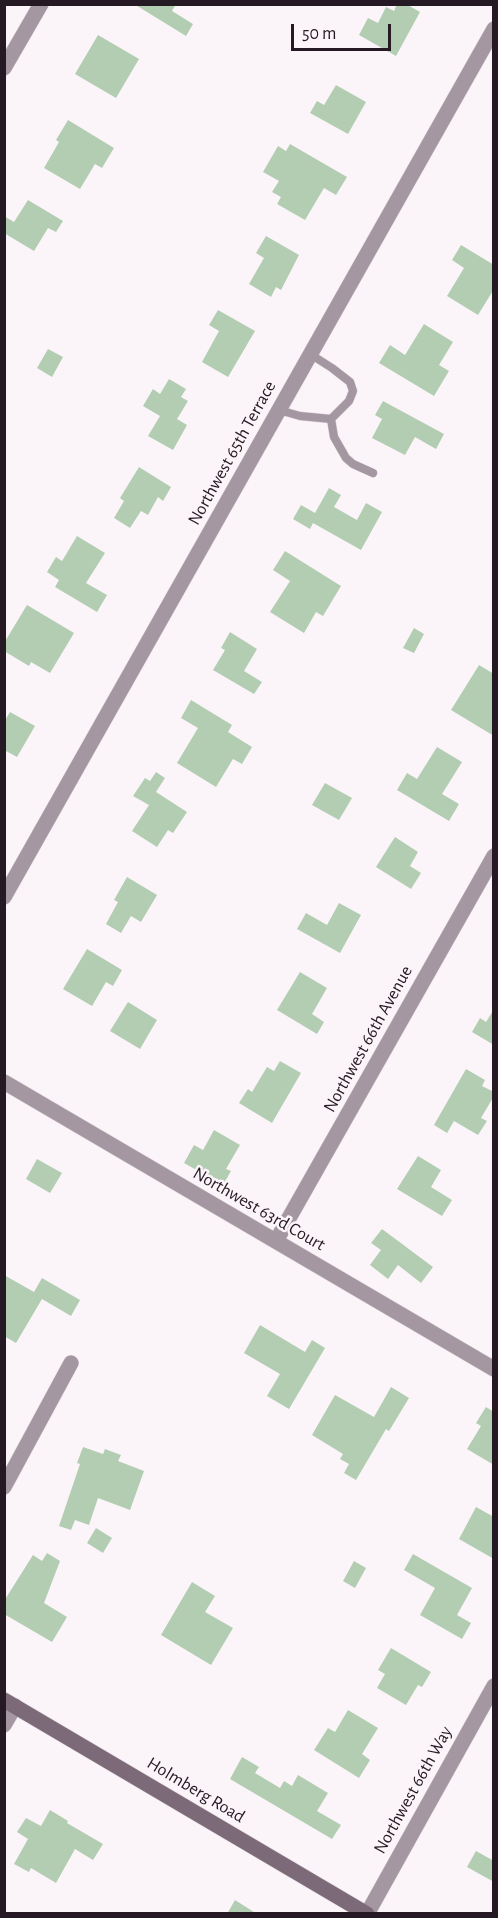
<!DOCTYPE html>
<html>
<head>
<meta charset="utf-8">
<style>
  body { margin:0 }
  #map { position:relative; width:498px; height:1918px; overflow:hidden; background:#fbf5f9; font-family:"Alegreya Sans",sans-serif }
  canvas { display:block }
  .frame { position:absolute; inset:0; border:6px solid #251a23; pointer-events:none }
  .scale { position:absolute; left:291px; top:24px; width:100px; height:27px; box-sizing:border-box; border:3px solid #251a23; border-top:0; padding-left:8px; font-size:18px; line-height:21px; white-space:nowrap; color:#251a23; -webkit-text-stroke:4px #fbf5f9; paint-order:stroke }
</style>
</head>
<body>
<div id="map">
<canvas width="498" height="1918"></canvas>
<div class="frame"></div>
<div class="scale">50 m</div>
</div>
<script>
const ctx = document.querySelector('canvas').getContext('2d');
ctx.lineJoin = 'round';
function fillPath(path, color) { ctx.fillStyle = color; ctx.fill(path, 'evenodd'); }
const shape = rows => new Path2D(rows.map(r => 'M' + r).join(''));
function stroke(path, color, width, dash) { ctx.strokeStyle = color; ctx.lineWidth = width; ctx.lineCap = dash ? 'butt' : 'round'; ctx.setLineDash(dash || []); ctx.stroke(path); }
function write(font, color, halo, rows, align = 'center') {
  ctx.font = font + ' "Alegreya Sans",sans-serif'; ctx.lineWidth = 5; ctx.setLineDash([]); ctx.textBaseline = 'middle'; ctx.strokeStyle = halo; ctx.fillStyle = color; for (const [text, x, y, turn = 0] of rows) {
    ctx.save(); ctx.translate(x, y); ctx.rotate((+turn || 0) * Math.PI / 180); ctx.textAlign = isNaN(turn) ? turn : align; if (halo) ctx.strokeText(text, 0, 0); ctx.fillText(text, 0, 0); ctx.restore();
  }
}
fillPath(shape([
  [134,4,176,4,172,11,193,24,186,36],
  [397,4,406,4,420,12,396,56,359,35,368,18,378,23,386,7,394,11],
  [98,35,139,59,116,98,75,74],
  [336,85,366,102,348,134,310,113,317,101,324,105],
  [68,120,114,148,102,168,95,164,80,189,44,168,59,142,56,140],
  [290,144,347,177,336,195,324,188,305,220,277,204,281,197,272,192,279,181,263,172,278,146,286,151],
  [28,200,63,221,56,232,48,228,34,251,4,233,4,216,14,222],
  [266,236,299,255,281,290,276,287,271,297,249,284,264,258,256,253],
  [461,245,494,265,494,289,478,315,447,296,464,268,452,260],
  [218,310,255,331,228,377,202,362,219,331,209,325],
  [424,324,453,342,439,365,449,371,434,396,379,363,390,345,405,355],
  [48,349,63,357,52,377,37,368],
  [169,379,186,389,181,397,188,401,177,419,187,425,173,450,148,436,160,416,143,406,153,389,160,394],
  [383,401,444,434,436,449,415,437,405,455,372,438,382,419,375,415],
  [139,467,171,487,163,501,158,497,148,515,141,511,130,528,114,518,124,501,120,498],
  [329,488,341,495,334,507,357,520,366,503,382,512,361,550,313,523,310,529,293,519,301,505,315,513],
  [77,536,105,553,86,583,107,595,97,612,55,587,59,580,47,572,56,557,62,561],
  [285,551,341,586,323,616,316,612,304,633,270,612,290,581,273,570],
  [27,605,74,633,50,673,31,662,29,666,4,651,4,643],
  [414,628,424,634,414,653,403,648],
  [230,632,257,649,244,671,262,682,254,694,213,670,225,650,221,648],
  [479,665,494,674,494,736,451,710],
  [191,700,232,725,228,732,252,747,242,764,233,759,216,787,177,763,198,728,181,718],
  [10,712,35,726,17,757,4,750,4,722],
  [437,747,462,762,442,794,459,804,449,821,397,790,407,773,417,779],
  [156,772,165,778,156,792,187,812,173,833,168,830,157,847,132,831,149,805,133,796,145,778,150,781],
  [325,783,352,798,339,820,312,805],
  [395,837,418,852,410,866,421,873,411,889,376,867],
  [127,877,157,895,141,922,131,916,121,933,106,924,118,902,114,900],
  [339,903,361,915,340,953,297,929,306,913,327,925],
  [87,949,122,970,113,986,106,982,92,1006,63,989],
  [300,972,327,988,312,1014,324,1022,317,1034,277,1010],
  [128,1002,157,1020,140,1049,110,1031],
  [494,1009,494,1045,472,1032,480,1018,486,1022],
  [280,1061,301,1073,272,1123,239,1103,248,1089,252,1092,267,1067,274,1071],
  [466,1069,485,1080,482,1086,494,1092,494,1096,481,1118,487,1121,478,1135,454,1121,447,1133,434,1125],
  [214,1130,240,1145,226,1169,231,1171,223,1185,184,1163,194,1145,203,1150],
  [418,1156,441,1170,431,1187,452,1200,442,1216,397,1189],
  [37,1159,62,1173,50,1193,26,1179],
  [382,1229,433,1267,421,1283,398,1265,388,1279,370,1265,381,1250,371,1243],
  [4,1275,34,1292,42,1278,80,1300,71,1316,42,1299,16,1343,4,1336],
  [260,1325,305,1352,312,1340,325,1348,289,1409,267,1396,280,1374,244,1353],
  [391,1387,409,1398,389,1431,386,1429,356,1480,344,1473,349,1464,340,1459,343,1454,312,1435,335,1395,374,1417],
  [486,1407,494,1412,494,1465,467,1449,481,1426,476,1423],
  [83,1447,103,1454,105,1449,121,1455,118,1461,144,1471,130,1510,98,1498,89,1525,75,1520,71,1530,59,1526,80,1464,77,1463],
  [476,1507,494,1517,494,1559,459,1539],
  [96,1528,112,1538,103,1553,87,1543],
  [47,1553,60,1561,44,1603,67,1617,52,1642,4,1614,4,1601,33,1555,42,1561],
  [413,1554,472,1588,457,1615,471,1623,462,1639,420,1615,435,1588,404,1570],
  [354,1561,366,1568,355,1588,343,1581],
  [192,1582,215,1596,205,1612,233,1628,211,1665,161,1635],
  [391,1648,431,1672,422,1687,418,1685,406,1705,377,1688,385,1674,378,1670],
  [348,1710,378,1728,362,1754,370,1760,359,1778,314,1750,328,1728,335,1732],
  [242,1757,259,1767,255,1773,280,1788,284,1781,292,1786,298,1775,328,1793,317,1811,341,1825,332,1839,230,1779],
  [50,1810,68,1821,67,1823,103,1844,93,1860,75,1849,56,1883,31,1868,29,1872,14,1864,28,1839,17,1832,26,1818,41,1826],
  [476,1851,494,1861,494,1882,467,1867],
  [235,1900,257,1914,227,1914]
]), '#b3cdb2');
const lane = shape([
  [279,410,300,416,331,419,349,401,353,391,350,382,332,368,310,354],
  [331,419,334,437,346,458,353,464,373,473]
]);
const street = shape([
  [4,68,41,4],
  [4,897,494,29],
  [4,1082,494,1369],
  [276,1241,494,856],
  [4,1487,71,1363],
  [4,1725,15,1706],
  [367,1914,494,1686]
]);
const secondary = shape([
  [4,1700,367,1914]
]);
stroke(lane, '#d9d2d7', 9);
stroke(street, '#d9d2d7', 16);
stroke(secondary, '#d9d2d7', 16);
stroke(lane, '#a497a1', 8);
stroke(street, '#a497a1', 15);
stroke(secondary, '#7c6a78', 15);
write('18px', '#251a23', '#fbf5f9', [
  ["Northwest 65th Terrace",232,453,-61],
  ["Northwest 66th Avenue",368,1039,-61],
  ["Northwest 63rd Court",259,1209,30],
  ["Holmberg Road",196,1790,31],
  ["Northwest 66th Way",413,1790,-61]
]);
</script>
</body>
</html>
